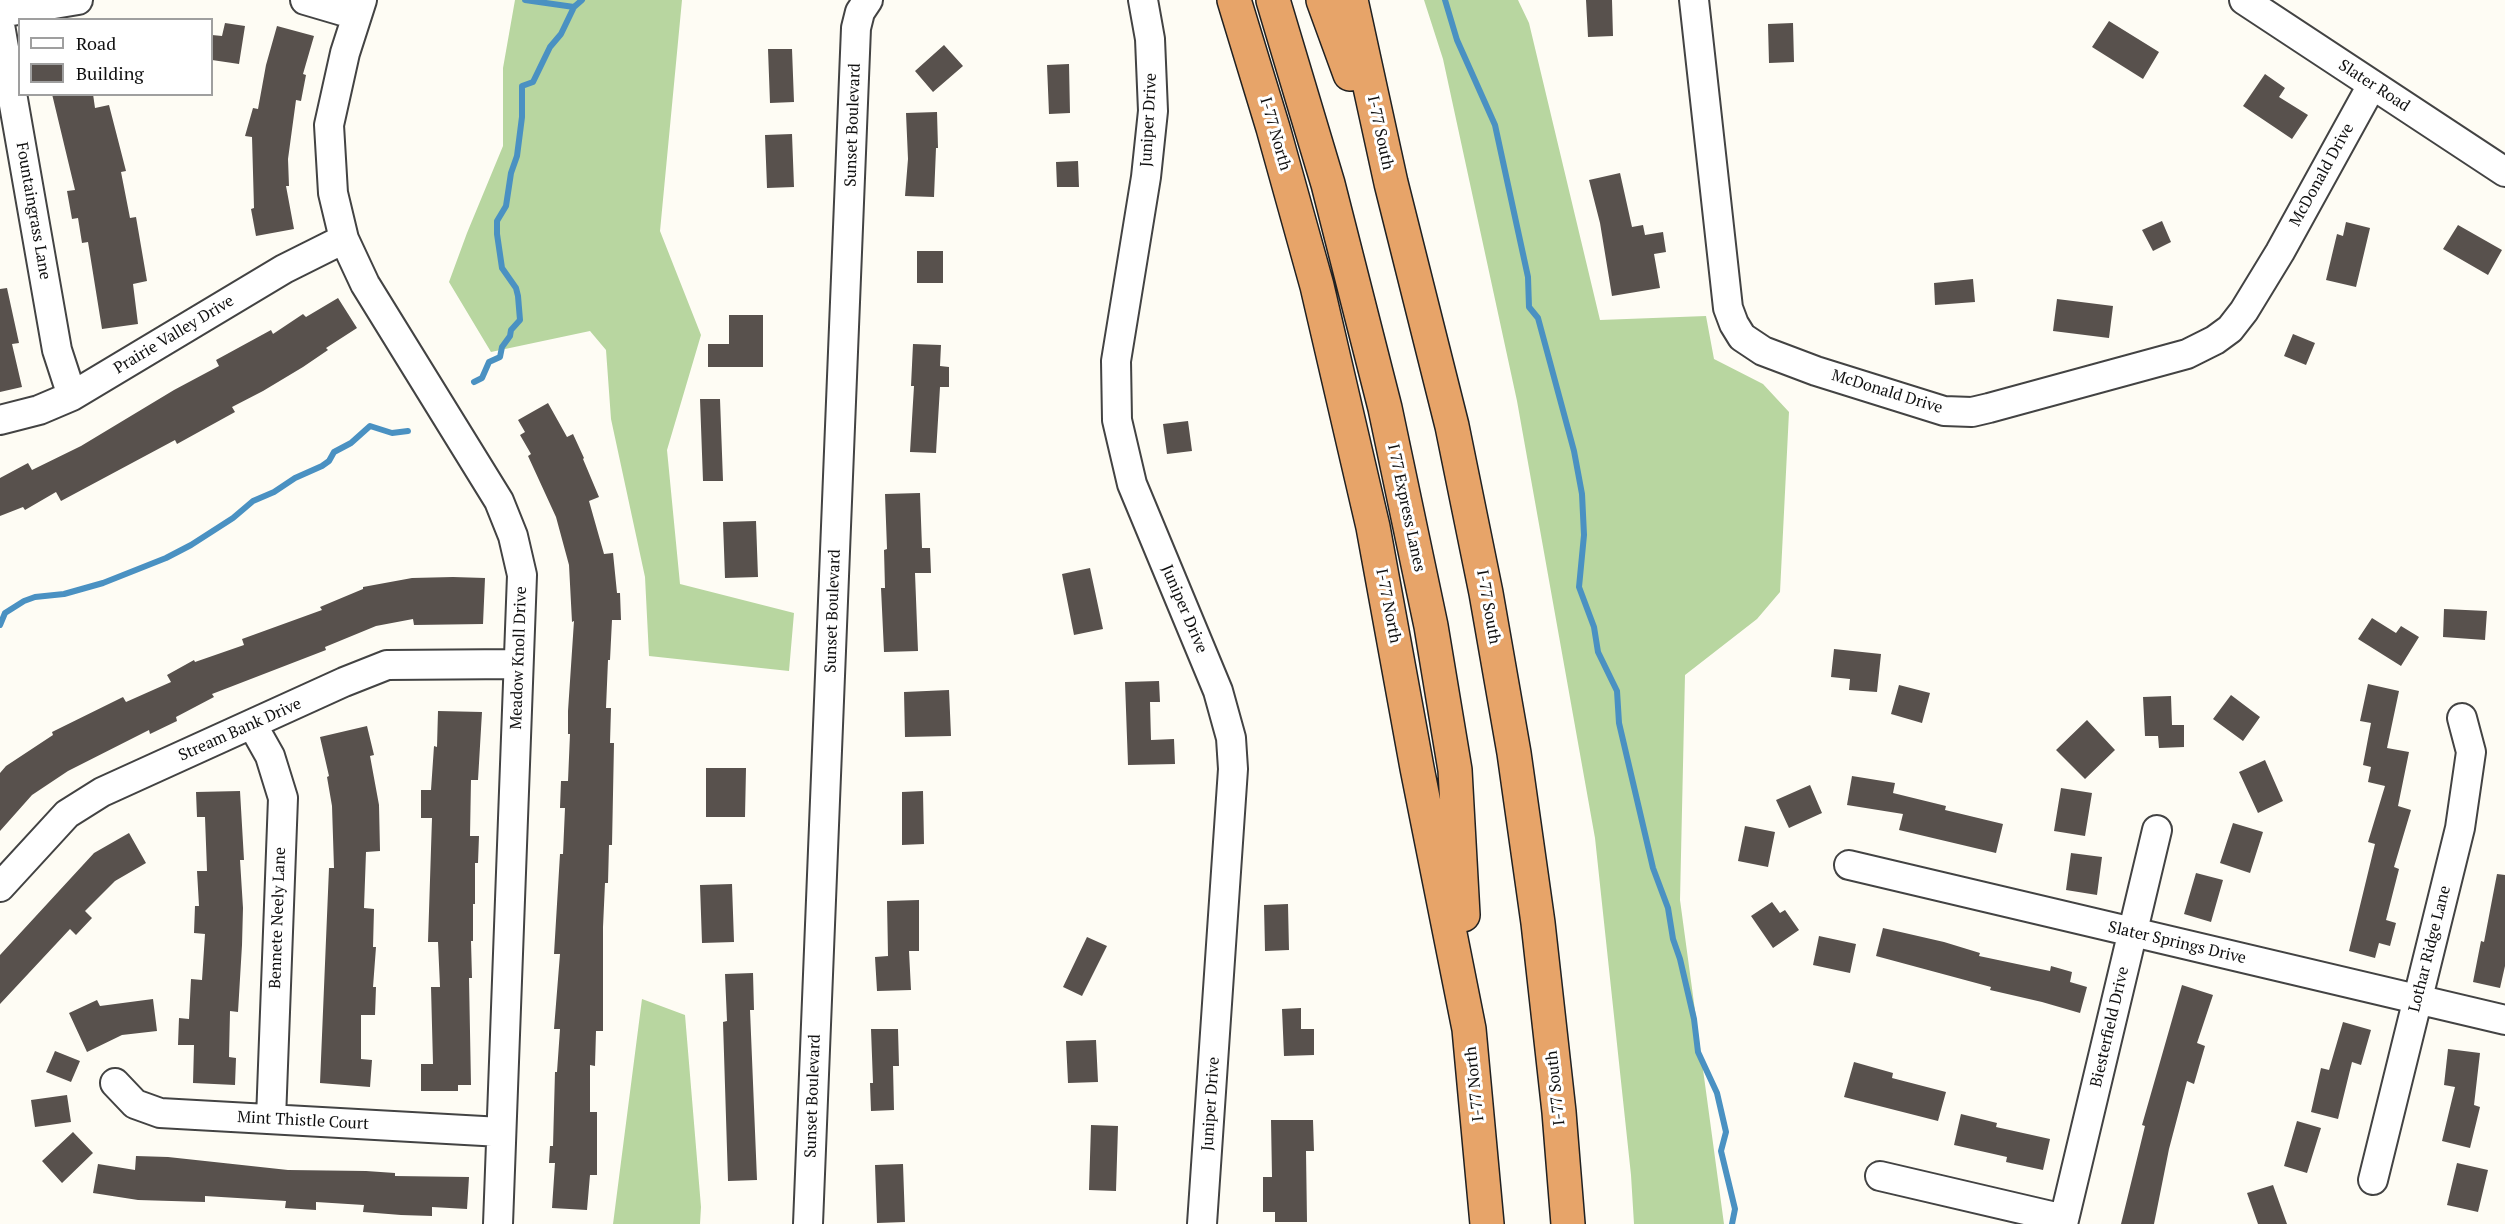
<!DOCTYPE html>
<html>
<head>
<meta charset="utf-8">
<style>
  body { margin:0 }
  #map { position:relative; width:2505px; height:1224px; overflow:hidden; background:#fefcf4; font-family:"PT Serif",serif }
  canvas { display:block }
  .legend { position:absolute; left:18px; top:18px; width:195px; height:78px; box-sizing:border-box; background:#fff; border:2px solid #9f9f9f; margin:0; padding:8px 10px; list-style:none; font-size:18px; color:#101010 }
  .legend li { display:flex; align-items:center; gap:12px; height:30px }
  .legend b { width:30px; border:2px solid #9f9f9f }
</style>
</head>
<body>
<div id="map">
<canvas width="2505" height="1224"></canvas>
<ul class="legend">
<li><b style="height:8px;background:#fff"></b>Road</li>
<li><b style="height:16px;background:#58514d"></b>Building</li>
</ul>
</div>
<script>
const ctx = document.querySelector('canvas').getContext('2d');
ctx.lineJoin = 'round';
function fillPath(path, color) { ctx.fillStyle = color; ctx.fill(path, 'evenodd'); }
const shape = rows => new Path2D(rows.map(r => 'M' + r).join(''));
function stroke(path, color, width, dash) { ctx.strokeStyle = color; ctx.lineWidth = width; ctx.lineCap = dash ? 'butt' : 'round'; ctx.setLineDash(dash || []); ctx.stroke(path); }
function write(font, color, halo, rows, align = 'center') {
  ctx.font = font + ' "PT Serif",serif'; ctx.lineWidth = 6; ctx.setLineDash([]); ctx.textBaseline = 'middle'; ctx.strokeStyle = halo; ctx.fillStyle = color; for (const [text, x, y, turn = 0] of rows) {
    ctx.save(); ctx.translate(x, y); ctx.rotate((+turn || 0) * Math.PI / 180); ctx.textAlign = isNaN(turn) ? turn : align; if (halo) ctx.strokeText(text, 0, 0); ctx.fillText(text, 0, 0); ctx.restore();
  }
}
fillPath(shape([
  [515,0,682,0,660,231,701,335,667,450,680,584,794,613,789,671,649,656,645,577,611,419,606,350,590,331,491,352,449,282,467,233,503,146,503,68],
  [1424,0,1518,0,1529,23,1600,320,1706,316,1714,359,1763,384,1789,412,1780,592,1757,619,1685,675,1680,900,1724,1224,1634,1224,1631,1175,1595,838,1517,401,1443,59],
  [642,999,685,1015,701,1207,700,1224,613,1224]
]), '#b8d6a0');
stroke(shape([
  [525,0,574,7],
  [1445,0,1457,40,1495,125,1528,277,1529,307,1538,318,1574,451,1582,494,1584,535,1579,587,1594,627,1598,652,1617,691,1619,723,1653,868,1668,908,1673,939,1680,959,1694,1019,1698,1052,1717,1093,1726,1132,1721,1151,1735,1209,1732,1224],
  [474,382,482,378,489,362,500,357,502,347,510,336,511,330,520,320,518,296,516,288,502,268,497,234,497,221,506,206,511,173,517,156,522,117,522,86,533,82,550,47,561,34,574,7,582,0],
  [0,625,5,613,24,601,35,597,64,594,103,583,166,558,191,545,233,518,253,501,274,492,295,478,322,466,329,461,334,452,351,443,370,426,392,433,408,431]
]), '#4a91c2', 6);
fillPath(shape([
  [1586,0,1612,0,1613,36,1588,37],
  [2109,21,2159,52,2143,79,2092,47],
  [225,23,245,26,239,64,212,60,212,35,222,36],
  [1793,23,1794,62,1769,63,1768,24],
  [277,26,314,36,303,74,306,75,301,101,296,100,288,159,289,186,286,186,294,229,256,236,251,209,254,208,252,137,245,136,253,108,258,109,266,65],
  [944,45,963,66,933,92,915,71],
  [768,49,792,49,794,102,770,103],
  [1069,64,1070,113,1049,114,1047,65],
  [2265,74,2285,88,2279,97,2308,115,2292,139,2243,106],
  [52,94,93,94,95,108,109,105,126,171,121,172,130,218,136,217,147,281,133,284,138,324,102,329,88,242,82,243,78,218,72,219,67,191,75,190],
  [937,112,938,148,936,148,934,197,905,196,908,159,906,113],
  [792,134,794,187,767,188,765,135],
  [1078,161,1079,187,1057,187,1056,162],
  [1620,173,1632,227,1643,225,1645,235,1663,232,1666,252,1654,254,1660,288,1612,296,1600,223,1589,180],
  [2162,221,2171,242,2153,251,2142,230],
  [2346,222,2370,228,2356,287,2326,280,2337,234,2343,236],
  [2458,225,2502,250,2488,275,2443,249],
  [917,251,943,251,943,283,917,283],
  [1973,279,1975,302,1935,305,1934,283],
  [7,288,19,343,12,344,22,387,0,392,0,289],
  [338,298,357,328,326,348,328,350,303,367,263,391,232,407,235,412,177,444,175,440,61,501,56,492,25,510,23,507,0,516,0,478,28,463,32,470,81,446,174,390,219,366,216,360,271,330,273,334,303,314,306,317],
  [2057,299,2113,306,2109,338,2053,331],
  [729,315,763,315,763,367,708,367,708,344,729,344],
  [2293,334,2315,343,2306,365,2284,356],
  [913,344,941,345,940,366,949,367,949,387,940,387,936,453,910,452,914,386,911,386],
  [700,399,720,399,723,481,703,481],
  [548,403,567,437,573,434,584,458,583,459,599,497,589,501,604,554,613,553,617,593,620,593,621,620,612,620,610,660,608,660,606,708,611,708,610,743,614,743,612,845,609,845,608,883,605,883,603,927,603,1031,596,1031,595,1066,590,1065,590,1112,597,1112,597,1175,590,1175,587,1210,552,1208,555,1163,549,1163,550,1146,553,1146,555,1072,557,1072,560,1029,554,1029,560,954,554,954,560,854,563,854,565,808,560,808,561,781,568,781,570,734,568,734,568,711,574,621,572,622,569,565,556,517,528,456,531,454,520,435,525,432,518,420],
  [1188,421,1192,451,1167,454,1163,424],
  [920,493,922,548,930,548,931,573,915,573,918,651,884,652,881,588,885,588,884,550,887,549,885,494],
  [756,521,758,577,725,578,723,522],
  [1090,568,1103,629,1074,635,1062,574],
  [453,577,485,578,483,624,414,625,413,619,376,626,325,647,326,650,212,694,214,697,176,717,177,721,150,734,149,730,68,771,32,795,0,831,0,773,6,766,53,735,52,732,123,697,126,702,171,682,167,675,194,660,195,662,244,645,242,639,322,610,320,607,363,589,363,587,412,578],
  [2444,609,2487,611,2485,640,2443,637],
  [2372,618,2396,633,2401,626,2419,637,2401,666,2358,639],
  [1834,649,1881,654,1877,692,1849,690,1850,679,1831,677],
  [1159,681,1160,702,1150,702,1151,740,1174,739,1175,764,1128,765,1125,682],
  [2368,684,2399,691,2387,748,2409,752,2398,806,2411,810,2394,867,2399,869,2386,920,2396,923,2390,946,2379,943,2375,958,2349,951,2375,844,2368,842,2385,786,2368,782,2371,767,2363,765,2371,723,2360,721],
  [1899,685,1930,693,1922,723,1891,714],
  [949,690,951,736,905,737,904,692],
  [2231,695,2260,717,2243,741,2213,719],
  [2171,696,2172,725,2184,725,2184,747,2159,748,2158,736,2145,736,2143,697],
  [438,711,482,712,478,780,471,780,470,836,479,836,478,863,475,863,475,904,473,904,473,941,471,941,472,978,469,978,471,1085,458,1085,458,1091,421,1091,421,1064,433,1064,431,987,440,987,438,942,428,942,432,818,421,818,421,790,431,790,434,746,437,747],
  [2087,720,2115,750,2085,779,2056,750],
  [367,726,374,755,370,756,379,805,380,851,366,852,364,908,374,909,373,947,376,947,373,987,376,987,375,1015,361,1015,361,1059,372,1060,370,1087,320,1083,329,868,334,868,332,806,327,777,329,776,320,737],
  [2265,760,2283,801,2258,813,2239,772],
  [706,768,746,768,745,817,706,817],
  [1852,776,1895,783,1893,793,1946,806,1945,810,2003,824,1996,853,1899,830,1903,814,1847,805],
  [1810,785,1822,813,1789,828,1776,800],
  [2061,788,2092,793,2085,836,2054,831],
  [240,791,244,860,240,860,243,908,242,945,238,1012,230,1011,229,1057,236,1058,235,1085,193,1083,194,1045,178,1045,179,1018,189,1019,191,979,202,980,205,934,194,933,195,906,199,906,197,871,207,871,205,817,197,817,196,792],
  [923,791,924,844,902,845,902,792],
  [2233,823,2263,832,2250,873,2220,863],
  [1745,826,1775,832,1768,867,1738,861],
  [129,833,146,863,115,881,85,911,92,918,76,935,70,929,0,1004,0,955,94,853],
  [2071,853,2102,857,2097,895,2066,890],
  [2196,873,2223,880,2211,922,2184,914],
  [2497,874,2505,875,2505,966,2500,988,2473,982,2481,941,2484,942],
  [732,884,734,942,702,943,700,885],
  [919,900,919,951,909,951,911,990,877,991,875,957,888,956,887,901],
  [1772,902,1780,913,1785,910,1799,930,1773,948,1751,916],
  [1288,904,1289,950,1265,951,1264,905],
  [1883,928,1944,942,1980,953,1979,956,2050,971,2051,966,2072,972,2070,982,2087,987,2080,1013,2042,1002,1990,990,1991,987,1876,956],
  [1819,936,1856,944,1850,973,1813,965],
  [1087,937,1107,946,1082,996,1063,987],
  [753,973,754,1010,750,1010,757,1180,728,1181,723,1022,727,1021,725,974],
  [2182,985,2213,995,2197,1043,2205,1046,2194,1084,2187,1081,2169,1149,2154,1224,2121,1224,2145,1126,2142,1125],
  [153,999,157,1031,122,1035,87,1052,69,1013,97,1000,100,1006],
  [1301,1008,1301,1029,1314,1029,1314,1055,1284,1056,1282,1009],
  [2343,1022,2371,1030,2361,1065,2352,1062,2338,1119,2311,1112,2321,1068,2329,1070],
  [871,1029,898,1029,899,1066,893,1066,894,1110,871,1111,870,1083,873,1083],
  [1096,1040,1098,1082,1068,1083,1066,1041],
  [2448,1049,2480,1053,2474,1105,2480,1107,2470,1148,2442,1141,2455,1087,2444,1085],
  [55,1051,80,1061,71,1082,46,1072],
  [1854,1062,1893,1073,1892,1078,1946,1092,1938,1121,1844,1097],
  [67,1095,71,1122,35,1127,31,1100],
  [1961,1114,1997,1123,1996,1127,2050,1139,2043,1170,2006,1162,2007,1157,1954,1145],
  [1271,1120,1313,1120,1314,1151,1306,1151,1307,1222,1275,1222,1275,1212,1263,1212,1263,1177,1272,1177],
  [2297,1121,2321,1128,2307,1173,2284,1166],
  [1091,1125,1118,1126,1116,1191,1089,1190],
  [73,1132,93,1153,62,1183,42,1161],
  [136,1156,168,1157,288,1170,366,1171,395,1173,395,1176,469,1177,467,1209,432,1207,432,1216,401,1215,363,1212,364,1205,316,1202,316,1210,285,1208,286,1201,205,1196,205,1202,138,1200,93,1193,98,1164,135,1170],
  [2457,1163,2488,1170,2478,1212,2447,1205],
  [903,1164,905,1222,877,1223,875,1165],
  [2273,1185,2287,1224,2258,1224,2247,1193]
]), '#58514d');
const minor = shape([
  [305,0,356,15],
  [362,0,345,53,329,125,333,193,344,239,365,284,499,501,513,536,522,575,498,1224],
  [1143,0,1150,39,1153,111,1146,177,1116,361,1117,420,1132,484,1218,691,1231,738,1233,769,1202,1224],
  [1694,0,1728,308,1734,324,1742,337,1763,351,1816,371,1944,411,1972,412,1989,408,2187,354,2215,340,2230,329,2244,311,2280,252,2372,85],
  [2244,0,2505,172],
  [0,13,78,0],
  [0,25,57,350,72,396],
  [0,420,39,410,72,396,284,269,344,239],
  [252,724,270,756,283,798,271,1119],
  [1849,865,2505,1020],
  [0,887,67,814,102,792,344,682,387,665,518,664],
  [115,1083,135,1104,160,1113,501,1132],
  [1880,1176,2064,1219],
  [2373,1180,2460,828,2471,752,2462,718],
  [808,1224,856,28,860,12,868,0],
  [2063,1224,2157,830]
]);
const highway = shape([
  [1234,0,1273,128,1317,286,1373,527,1417,768,1469,1029,1487,1224],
  [1273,0,1328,184,1385,408,1431,626,1455,770,1463,915],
  [1323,0,1350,74],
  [1351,0,1391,183,1452,426,1486,593,1514,753,1538,923,1559,1112,1568,1224]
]);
stroke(minor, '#434343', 32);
stroke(highway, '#212121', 36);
stroke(minor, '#fff', 28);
stroke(highway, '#e7a469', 33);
write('16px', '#101010', '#fff', [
  ["Slater Road",2374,86,33],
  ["Juniper Drive",1149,120,-87],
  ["Sunset Boulevard",853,125,-88],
  ["I-77 South",1380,133,78],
  ["I-77 North",1275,134,74],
  ["McDonald Drive",2322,175,-61],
  ["Fountaingrass Lane",33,211,80],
  ["Prairie Valley Drive",174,335,-31],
  ["McDonald Drive",1887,392,17],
  ["I 77 Express Lanes",1406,508,78],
  ["I-77 North",1388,606,79],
  ["I-77 South",1488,607,80],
  ["Juniper Drive",1184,609,67],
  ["Sunset Boulevard",833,611,-88],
  ["Meadow Knoll Drive",519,658,-88],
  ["Stream Bank Drive",240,730,-24],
  ["Bennete Neely Lane",278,918,-88],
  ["Slater Springs Drive",2177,943,13],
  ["Lothar Ridge Lane",2430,949,-76],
  ["Biesterfield Drive",2110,1027,-77],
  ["I-77 North",1475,1084,-96],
  ["I-77 South",1556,1088,-96],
  ["Sunset Boulevard",813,1096,-88],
  ["Juniper Drive",1211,1104,-86],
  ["Mint Thistle Court",303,1121,3]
]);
</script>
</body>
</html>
